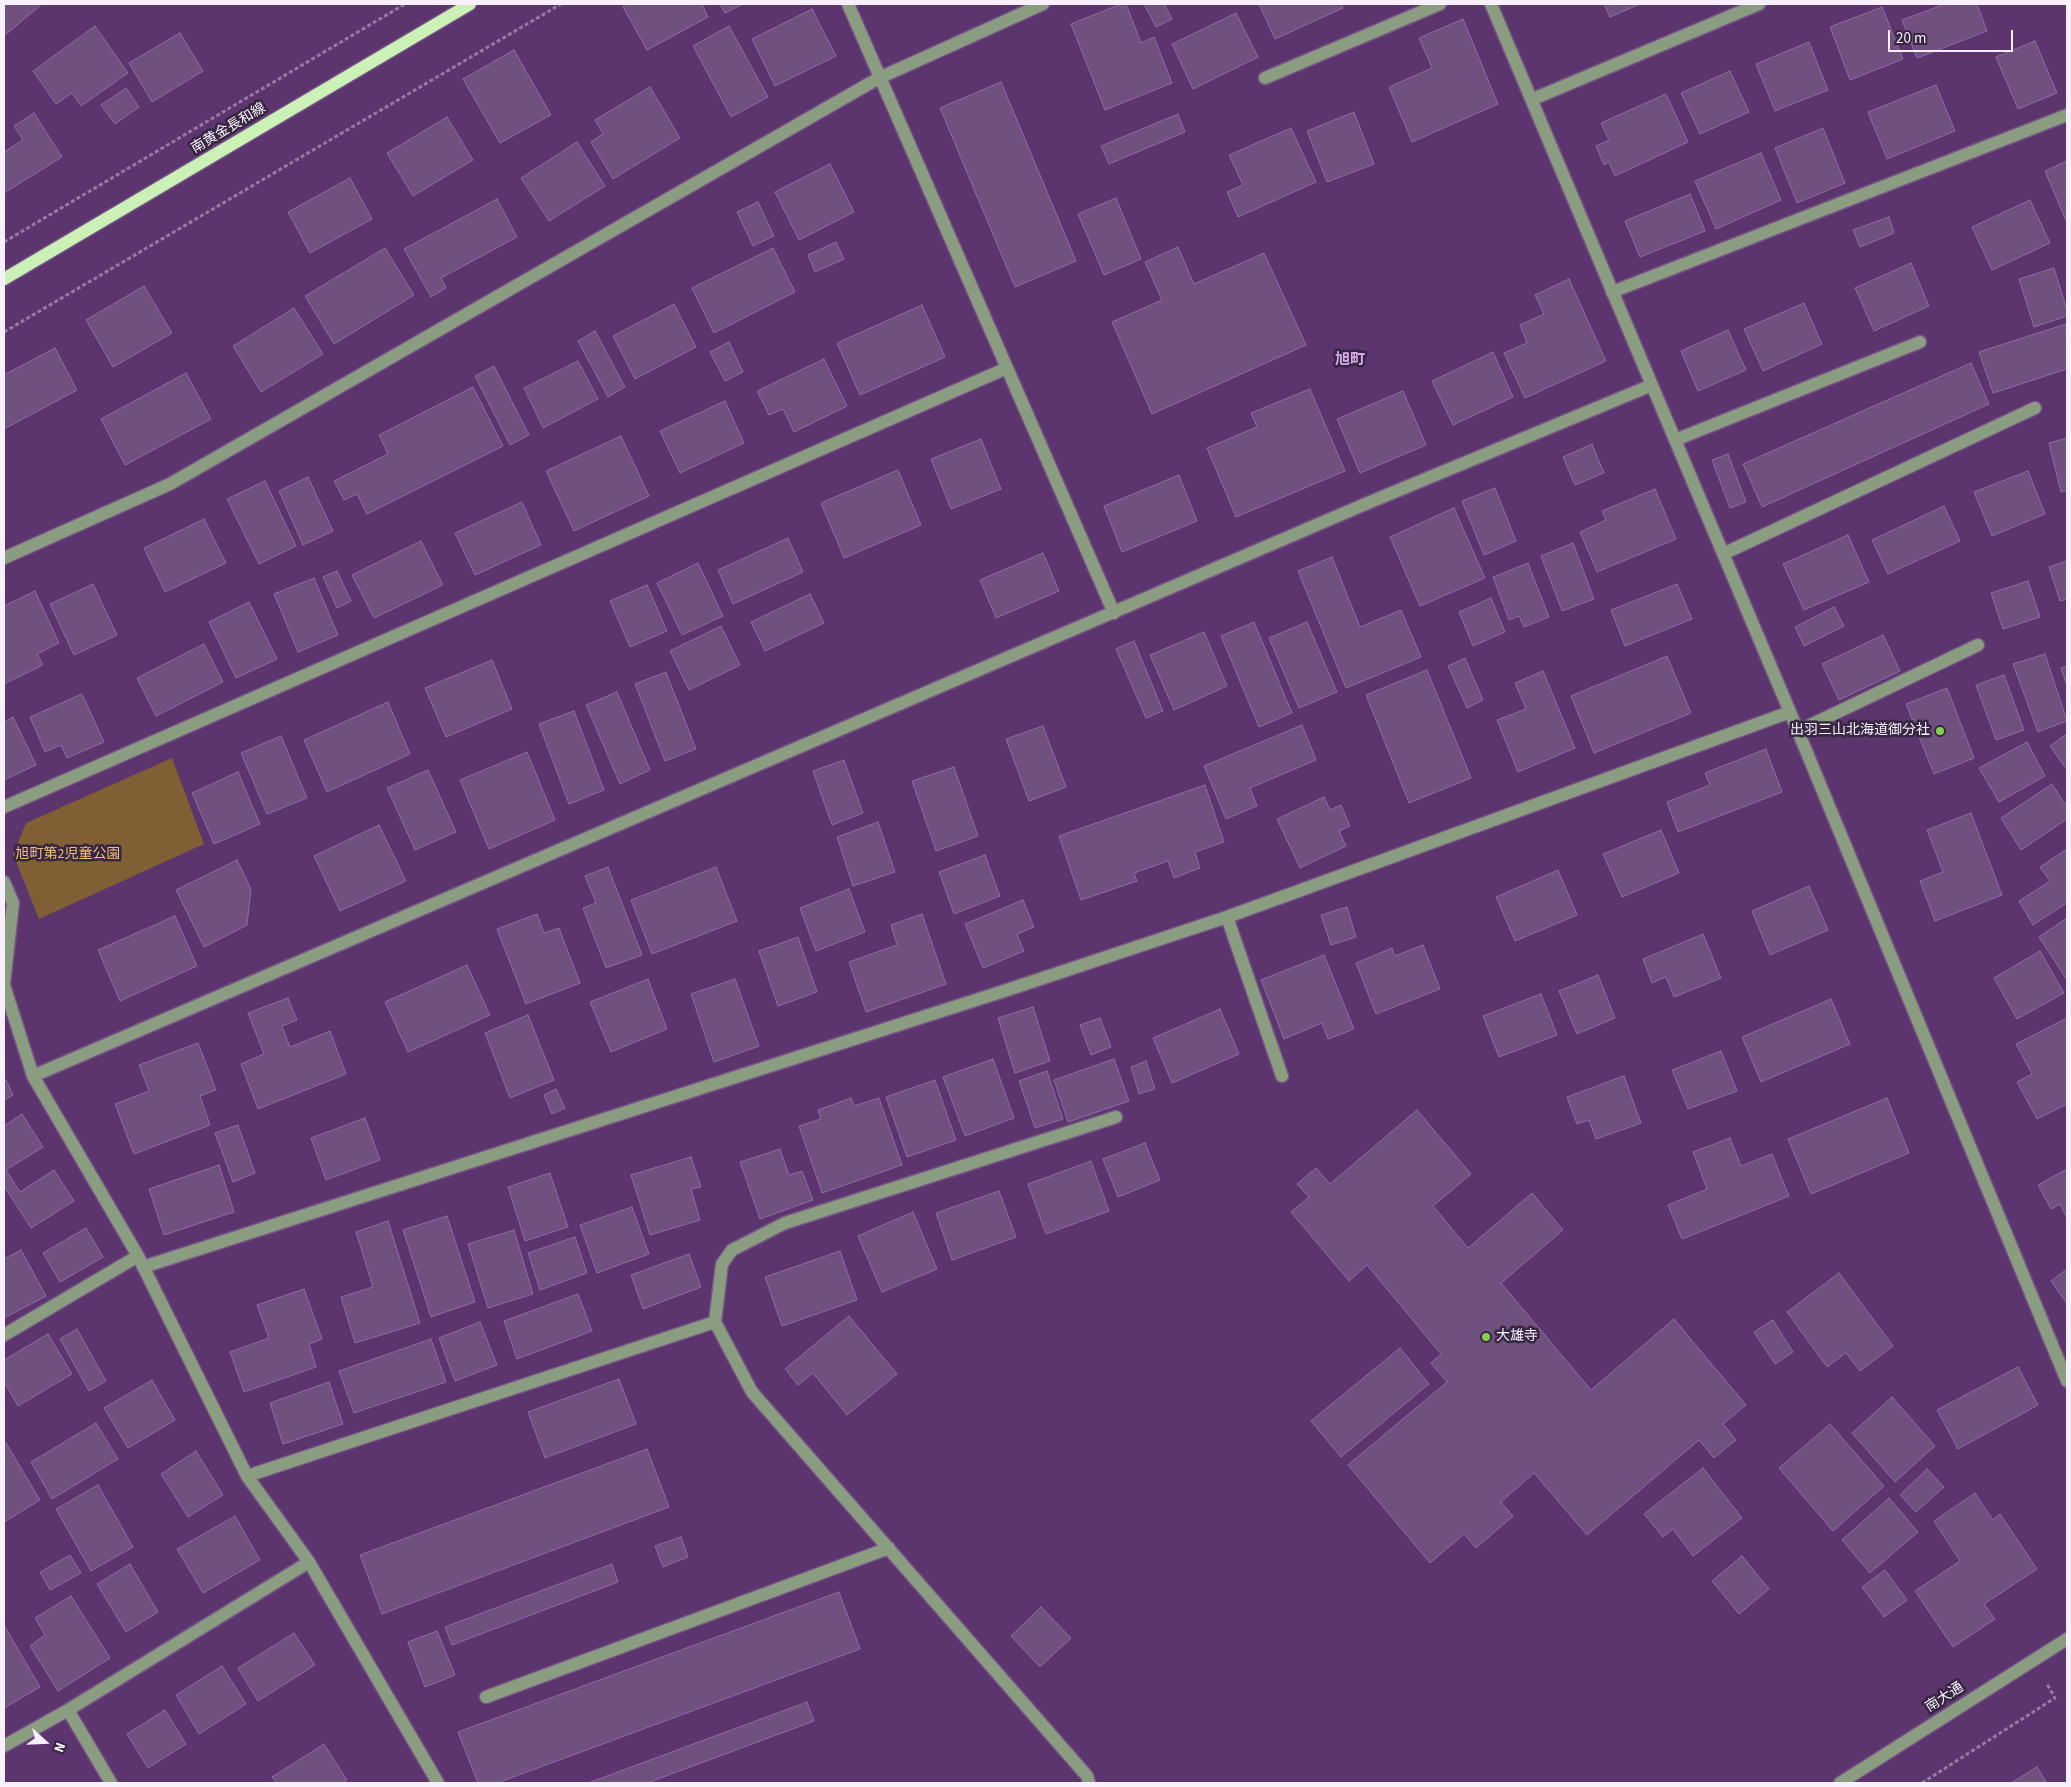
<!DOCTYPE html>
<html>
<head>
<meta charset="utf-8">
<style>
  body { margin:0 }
  #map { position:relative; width:2071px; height:1787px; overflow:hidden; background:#5c346e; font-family:"Source Sans 3",sans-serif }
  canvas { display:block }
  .frame { position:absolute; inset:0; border:5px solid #f9f0fe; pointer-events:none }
  .north { position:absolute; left:20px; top:1717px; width:50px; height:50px; -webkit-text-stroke:4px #372640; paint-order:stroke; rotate:110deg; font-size:14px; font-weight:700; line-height:20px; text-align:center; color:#f9f0fe }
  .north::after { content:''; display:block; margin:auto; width:18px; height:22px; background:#f9f0fe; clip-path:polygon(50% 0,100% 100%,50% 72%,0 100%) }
  .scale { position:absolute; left:1888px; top:30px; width:125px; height:22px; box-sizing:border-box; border:2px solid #f9f0fe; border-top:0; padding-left:6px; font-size:15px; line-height:18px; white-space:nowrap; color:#f9f0fe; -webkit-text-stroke:4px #372640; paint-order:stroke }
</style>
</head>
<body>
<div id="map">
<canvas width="2071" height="1787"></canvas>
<div class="frame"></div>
<div class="north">N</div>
<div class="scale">20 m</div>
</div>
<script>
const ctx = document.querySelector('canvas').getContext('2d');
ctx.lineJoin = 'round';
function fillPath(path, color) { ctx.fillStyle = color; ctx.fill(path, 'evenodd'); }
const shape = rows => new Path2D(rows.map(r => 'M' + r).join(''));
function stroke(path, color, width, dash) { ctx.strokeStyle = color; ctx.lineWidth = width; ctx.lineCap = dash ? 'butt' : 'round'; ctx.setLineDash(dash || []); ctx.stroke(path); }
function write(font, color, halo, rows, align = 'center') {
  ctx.font = font + ' "Source Sans 3","Noto Sans JP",sans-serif'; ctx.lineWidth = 5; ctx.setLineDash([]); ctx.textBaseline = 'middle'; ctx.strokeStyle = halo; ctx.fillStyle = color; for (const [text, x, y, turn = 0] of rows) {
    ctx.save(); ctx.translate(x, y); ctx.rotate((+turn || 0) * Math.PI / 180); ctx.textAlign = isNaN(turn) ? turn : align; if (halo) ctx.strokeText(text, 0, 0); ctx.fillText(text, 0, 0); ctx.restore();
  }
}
fillPath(shape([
  [172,758,204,844,39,919,13,854,26,823]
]), '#7f5f33');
const building = shape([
  [4,4,42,4,4,36,4,4],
  [629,4,702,4,708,17,647,50,623,7,629,4],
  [720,4,743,4,725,13,720,4],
  [1121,4,1126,4,1141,43,1154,37,1172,83,1105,110,1071,24,1121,4],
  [1144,4,1164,4,1172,19,1156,27,1144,4],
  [1259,4,1341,4,1343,8,1275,39,1259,4],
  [1604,4,1640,4,1610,17,1604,4],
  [1945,4,1977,4,1987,31,1917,58,1902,20,1945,4],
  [1882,7,1903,59,1850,80,1830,27,1882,7],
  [812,9,836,56,775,86,752,39,812,9],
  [1236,13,1258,57,1193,89,1172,44,1236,13],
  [1463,19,1498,104,1412,142,1389,87,1432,68,1419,38,1463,19],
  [95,26,128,73,81,106,72,93,56,104,33,71,95,26],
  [729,26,768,97,731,117,693,46,729,26],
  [180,33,203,71,152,102,129,63,180,33],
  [2035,41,2057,93,2018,109,1996,57,2035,41],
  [1809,42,1828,90,1775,111,1756,64,1809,42],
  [514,50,551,115,500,143,463,79,514,50],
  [1730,71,1749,112,1700,134,1681,93,1730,71],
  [1001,82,1076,261,1015,287,940,108,1001,82],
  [1936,85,1955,131,1887,159,1868,112,1936,85],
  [650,87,680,138,613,179,591,142,603,134,595,120,650,87],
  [126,88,139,107,115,124,101,105,126,88],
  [1666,94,1688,142,1615,176,1609,162,1604,165,1596,146,1609,140,1601,123,1666,94],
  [1354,112,1374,164,1327,182,1307,131,1354,112],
  [34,113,62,157,4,193,4,152,23,140,14,126,34,113],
  [1178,114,1185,132,1109,164,1101,146,1178,114],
  [447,117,473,160,413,196,387,153,447,117],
  [1291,128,1316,182,1238,217,1227,192,1243,185,1229,155,1291,128],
  [1823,128,1845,183,1797,203,1775,148,1823,128],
  [577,142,605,186,549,221,521,178,577,142],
  [1761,153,1781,200,1716,229,1695,181,1761,153],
  [2067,161,2067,223,2045,171,2067,161],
  [830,164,854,212,799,240,775,192,830,164],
  [350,178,372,219,310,253,288,212,350,178],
  [1690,194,1705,231,1640,257,1625,221,1690,194],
  [1116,198,1141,259,1104,275,1078,214,1116,198],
  [497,199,517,237,441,278,446,288,431,297,404,249,497,199],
  [2030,200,2050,243,1992,270,1972,227,2030,200],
  [758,202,774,236,753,246,737,212,758,202],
  [1889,217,1894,233,1860,247,1853,230,1889,217],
  [836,242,844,259,815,272,808,255,836,242],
  [1178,247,1194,284,1264,253,1306,345,1152,414,1112,322,1162,300,1145,262,1178,247],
  [385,248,414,295,334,344,305,296,385,248],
  [773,248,795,292,714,333,692,288,773,248],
  [1911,263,1929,306,1874,331,1855,288,1911,263],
  [2054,268,2067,310,2067,316,2034,327,2019,279,2054,268],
  [1569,279,1606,361,1525,398,1504,353,1527,343,1520,325,1544,314,1535,295,1569,279],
  [144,286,172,333,113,367,86,320,144,286],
  [1804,303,1822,344,1763,371,1744,329,1804,303],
  [674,304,696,347,635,379,613,336,674,304],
  [922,305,945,357,860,395,837,343,922,305],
  [294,308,323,354,261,392,233,346,294,308],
  [2066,324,2067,369,1993,393,1979,352,2066,324],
  [1728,330,1746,370,1698,391,1681,351,1728,330],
  [595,331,625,387,608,397,578,341,595,331],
  [729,342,743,372,725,381,710,352,729,342],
  [55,348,77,390,4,429,4,375,55,348],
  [1493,352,1513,397,1453,425,1432,381,1493,352],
  [824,359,847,406,794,432,783,409,769,415,757,391,824,359],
  [578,361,598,399,543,428,524,388,578,361],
  [1971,363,1989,404,1762,507,1743,464,1971,363],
  [494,366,529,435,510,445,475,376,494,366],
  [186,373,211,419,125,465,101,419,186,373],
  [473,387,503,446,367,514,357,494,344,500,334,481,388,454,379,435,473,387],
  [1310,389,1345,471,1236,517,1207,448,1257,427,1251,413,1310,389],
  [1403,391,1426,445,1360,473,1337,419,1403,391],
  [725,401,744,443,680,473,660,431,725,401],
  [621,436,649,496,574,531,546,471,621,436],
  [2067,438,2067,491,2061,492,2049,443,2067,438],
  [981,439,1001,489,951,509,931,459,981,439],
  [1592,444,1604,473,1575,485,1563,457,1592,444],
  [1728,454,1746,502,1730,508,1712,460,1728,454],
  [898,470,921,525,844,558,821,503,898,470],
  [2028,471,2045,514,1992,536,1974,492,2028,471],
  [1179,475,1197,521,1122,552,1104,506,1179,475],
  [308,477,333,531,303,545,279,491,308,477],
  [265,481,296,546,259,564,227,499,265,481],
  [1495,488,1516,541,1484,555,1462,501,1495,488],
  [1655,489,1676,539,1597,572,1580,532,1606,520,1602,511,1655,489],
  [522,502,541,545,475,575,455,533,522,502],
  [1944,506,1960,541,1888,574,1872,540,1944,506],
  [1454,508,1485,578,1420,606,1390,537,1454,508],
  [204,519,226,563,165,592,144,548,204,519],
  [1848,535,1869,582,1804,610,1783,564,1848,535],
  [788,538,803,572,733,604,718,570,788,538],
  [421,541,443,585,374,618,352,575,421,541],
  [1573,543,1594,599,1562,611,1541,556,1573,543],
  [1043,553,1059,591,996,618,980,580,1043,553],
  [1332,557,1360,627,1401,610,1421,657,1346,688,1298,571,1332,557],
  [2067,561,2067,599,2060,601,2049,567,2067,561],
  [698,563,723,616,682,635,657,583,698,563],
  [1528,563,1549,617,1524,627,1519,616,1509,620,1493,577,1528,563],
  [337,571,351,601,337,608,323,577,337,571],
  [314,578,338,635,298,652,274,594,314,578],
  [2028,581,2040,617,2003,629,1991,593,2028,581],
  [93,584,117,635,74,655,50,604,93,584],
  [1677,584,1692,619,1625,646,1611,610,1677,584],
  [647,585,667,631,630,647,610,601,647,585],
  [35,591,59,643,37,654,43,665,4,684,4,606,35,591],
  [810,594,824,623,765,651,751,622,810,594],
  [1491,598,1505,632,1473,646,1459,612,1491,598],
  [249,602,277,659,236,678,209,622,249,602],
  [1834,607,1844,626,1804,646,1795,627,1834,607],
  [1254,622,1292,713,1259,727,1221,636,1254,622],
  [1307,622,1337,692,1299,708,1269,638,1307,622],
  [721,626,740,665,689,690,670,651,721,626],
  [1204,632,1227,686,1174,710,1150,655,1204,632],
  [1883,635,1900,671,1839,700,1822,664,1883,635],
  [1134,641,1163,711,1146,718,1116,649,1134,641],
  [204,644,223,682,156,716,137,678,204,644],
  [2045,654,2067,721,2038,732,2013,664,2045,654],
  [1667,656,1691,713,1594,753,1571,696,1667,656],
  [1465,658,1483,700,1467,708,1448,666,1465,658],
  [492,660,512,709,446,737,425,688,492,660],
  [2067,666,2067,686,2061,668,2067,666],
  [1427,670,1471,778,1409,803,1366,695,1427,670],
  [1543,671,1575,748,1518,772,1497,720,1526,709,1515,683,1543,671],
  [666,672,696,749,665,761,635,684,666,672],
  [2004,675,2024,730,1996,740,1976,685,2004,675],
  [1947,688,1974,758,1934,774,1906,704,1947,688],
  [617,692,650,770,620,784,586,705,617,692],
  [82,694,104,742,67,758,61,745,45,752,30,717,82,694],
  [388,702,410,754,327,792,304,740,388,702],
  [574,711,604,790,569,804,539,724,574,711],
  [13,717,36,765,4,780,4,722,13,717],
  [1302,725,1316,760,1250,788,1257,806,1226,819,1204,766,1302,725],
  [1043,726,1066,787,1029,801,1006,739,1043,726],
  [2067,734,2067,770,2050,746,2067,734],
  [281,736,307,798,267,814,241,753,281,736],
  [2027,742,2045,776,1999,802,1979,768,2027,742],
  [1766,749,1782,792,1678,832,1667,802,1710,785,1705,773,1766,749],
  [527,752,555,820,489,849,460,780,527,752],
  [844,760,863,813,832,825,813,771,844,760],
  [954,767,978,836,936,851,912,781,954,767],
  [428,770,456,832,415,850,387,788,428,770],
  [238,772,260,824,214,844,192,793,238,772],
  [2052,784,2067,807,2067,819,2021,850,2001,818,2052,784],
  [1205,785,1224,842,1195,852,1200,868,1174,878,1168,861,1134,873,1137,881,1081,900,1059,836,1205,785],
  [1324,797,1330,810,1341,805,1350,826,1339,831,1346,846,1300,868,1277,819,1324,797],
  [1971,813,2002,895,1935,921,1920,881,1943,872,1927,830,1971,813],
  [878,822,895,872,853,886,837,837,878,822],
  [379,825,406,881,340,911,314,856,379,825],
  [1661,830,1679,873,1622,897,1603,854,1661,830],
  [2067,849,2067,903,2033,925,2019,901,2050,881,2040,867,2067,849],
  [985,855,1000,896,954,914,939,872,985,855],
  [237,860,251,889,247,925,204,947,176,890,237,860],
  [608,867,642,955,606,968,583,908,596,903,585,876,608,867],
  [716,867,737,921,652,954,631,900,716,867],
  [1558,870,1577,915,1515,941,1496,897,1558,870],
  [1809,886,1828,930,1770,955,1752,911,1809,886],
  [849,889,865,932,816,951,800,908,849,889],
  [1023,900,1034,927,1017,934,1024,951,983,968,965,924,1023,900],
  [1347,907,1356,937,1331,945,1321,915,1347,907],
  [537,914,544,933,559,928,580,983,526,1004,497,929,537,914],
  [922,914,946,984,866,1012,849,962,897,945,891,925,922,914],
  [175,916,197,966,120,1001,98,950,175,916],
  [2067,918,2067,980,2039,937,2067,918],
  [1703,934,1721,978,1674,997,1666,977,1652,983,1643,959,1703,934],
  [798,937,817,992,778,1006,759,951,798,937],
  [1423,945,1440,989,1376,1014,1356,963,1392,948,1395,956,1423,945],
  [2040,951,2064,993,2017,1019,1994,978,2040,951],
  [1324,955,1354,1029,1328,1039,1322,1023,1284,1039,1261,980,1324,955],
  [467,965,490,1015,408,1052,385,1002,467,965],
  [1598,975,1615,1018,1577,1034,1559,991,1598,975],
  [648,979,667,1029,611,1052,590,1002,648,979],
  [735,979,759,1046,714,1062,691,994,735,979],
  [1541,994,1557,1035,1499,1057,1483,1016,1541,994],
  [288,998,297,1020,282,1026,290,1047,330,1031,346,1074,258,1109,241,1064,264,1054,248,1013,288,998],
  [1831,999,1850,1044,1761,1082,1742,1037,1831,999],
  [1033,1007,1050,1061,1015,1073,998,1018,1033,1007],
  [1220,1009,1239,1054,1172,1083,1153,1038,1220,1009],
  [528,1015,554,1080,510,1098,485,1033,528,1015],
  [1100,1018,1111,1047,1091,1055,1080,1025,1100,1018],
  [2067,1018,2067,1104,2037,1119,2017,1082,2032,1074,2016,1044,2067,1018],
  [198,1043,216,1090,200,1096,210,1125,134,1154,115,1104,149,1091,139,1065,198,1043],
  [1721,1051,1737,1091,1688,1109,1672,1070,1721,1051],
  [993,1059,1014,1118,965,1136,943,1077,993,1059],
  [1114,1059,1129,1101,1068,1122,1054,1080,1114,1059],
  [1146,1061,1155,1089,1139,1094,1131,1067,1146,1061],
  [1047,1071,1063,1119,1035,1128,1019,1081,1047,1071],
  [1624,1076,1641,1123,1596,1139,1589,1120,1577,1124,1567,1097,1624,1076],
  [6,1080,13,1095,4,1100,4,1082,6,1080],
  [935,1080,956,1140,907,1157,886,1097,935,1080],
  [556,1089,565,1108,552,1114,544,1095,556,1089],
  [851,1098,854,1106,879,1098,902,1165,822,1193,799,1126,821,1119,818,1110,851,1098],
  [1887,1098,1909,1153,1811,1194,1788,1139,1887,1098],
  [1417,1110,1471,1174,1433,1206,1468,1248,1532,1193,1563,1230,1501,1283,1591,1390,1674,1319,1746,1405,1723,1424,1736,1440,1714,1458,1699,1440,1587,1535,1534,1473,1501,1502,1513,1516,1476,1548,1464,1534,1430,1563,1348,1465,1447,1382,1431,1363,1441,1354,1367,1265,1349,1281,1291,1212,1309,1197,1297,1184,1316,1168,1330,1184,1417,1110],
  [22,1114,43,1147,6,1170,20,1192,54,1170,74,1201,31,1228,4,1186,4,1126,22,1114],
  [365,1118,380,1160,326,1180,311,1138,365,1118],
  [238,1125,255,1173,233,1182,215,1133,238,1125],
  [1730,1138,1741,1166,1772,1154,1789,1196,1682,1239,1668,1205,1707,1189,1693,1152,1730,1138],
  [1145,1143,1160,1180,1118,1197,1103,1159,1145,1143],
  [780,1149,789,1175,802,1171,813,1200,760,1219,740,1162,780,1149],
  [691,1157,701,1187,691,1189,700,1220,650,1235,631,1175,691,1157],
  [1091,1161,1109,1211,1046,1234,1028,1184,1091,1161],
  [219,1165,234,1212,164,1235,149,1189,219,1165],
  [2067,1169,2067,1218,2060,1204,2051,1209,2038,1185,2067,1169],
  [550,1173,568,1227,525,1241,508,1187,550,1173],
  [999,1191,1016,1237,952,1260,936,1213,999,1191],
  [632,1207,649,1254,597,1273,580,1225,632,1207],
  [913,1212,937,1269,882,1292,858,1236,913,1212],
  [447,1216,475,1302,431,1317,403,1230,447,1216],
  [388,1221,420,1323,355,1343,341,1297,373,1287,356,1232,388,1221],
  [86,1228,103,1257,60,1282,43,1253,86,1228],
  [514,1230,533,1294,488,1308,468,1244,514,1230],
  [575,1237,587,1273,540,1290,528,1253,575,1237],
  [21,1250,46,1296,4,1318,4,1259,21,1250],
  [840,1251,857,1300,782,1326,765,1277,840,1251],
  [689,1254,701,1287,643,1309,631,1275,689,1254],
  [2067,1269,2067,1304,2051,1281,2067,1269],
  [1839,1273,1893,1346,1860,1371,1846,1353,1827,1367,1787,1312,1839,1273],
  [304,1289,322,1339,309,1344,316,1367,244,1392,230,1352,269,1338,257,1305,304,1289],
  [578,1294,592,1331,517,1359,504,1321,578,1294],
  [849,1316,897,1374,847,1415,813,1373,798,1385,785,1369,849,1316],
  [1773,1320,1793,1352,1775,1364,1754,1332,1773,1320],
  [480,1322,497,1365,455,1381,439,1338,480,1322],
  [77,1329,106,1381,89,1391,60,1339,77,1329],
  [48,1334,72,1374,18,1406,4,1382,4,1360,48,1334],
  [431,1339,446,1382,354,1413,339,1371,431,1339],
  [1400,1348,1429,1384,1341,1457,1311,1421,1400,1348],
  [2018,1367,2038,1405,1958,1449,1937,1410,2018,1367],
  [619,1379,636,1424,545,1458,528,1412,619,1379],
  [152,1380,175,1420,128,1448,104,1408,152,1380],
  [329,1382,343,1424,283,1444,270,1403,329,1382],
  [1892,1397,1935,1446,1895,1482,1852,1433,1892,1397],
  [96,1423,118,1459,52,1499,31,1462,96,1423],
  [1830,1424,1884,1486,1833,1531,1779,1468,1830,1424],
  [6,1443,40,1500,4,1522,4,1444,6,1443],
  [647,1449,669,1507,382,1614,360,1555,647,1449],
  [196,1451,223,1495,188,1517,161,1474,196,1451],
  [1703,1468,1742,1518,1693,1556,1673,1529,1663,1537,1644,1514,1703,1468],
  [1927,1469,1944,1487,1916,1512,1900,1495,1927,1469],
  [98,1485,133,1547,91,1571,56,1509,98,1485],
  [1975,1493,1993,1520,2000,1514,2037,1569,1984,1604,1995,1619,1953,1647,1915,1591,1960,1561,1934,1521,1975,1493],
  [1889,1498,1918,1532,1870,1573,1842,1540,1889,1498],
  [235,1516,260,1560,203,1593,177,1549,235,1516],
  [681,1537,688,1557,663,1567,655,1546,681,1537],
  [70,1555,81,1573,50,1590,40,1572,70,1555],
  [1742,1556,1769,1589,1739,1614,1712,1581,1742,1556],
  [130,1564,158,1612,126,1632,97,1584,130,1564],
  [612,1564,618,1582,452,1645,445,1627,612,1564],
  [1885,1570,1907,1600,1884,1617,1862,1587,1885,1570],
  [839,1592,860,1649,497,1783,478,1783,458,1732,839,1592],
  [71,1596,110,1658,58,1691,30,1646,45,1635,35,1618,71,1596],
  [1041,1607,1071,1638,1040,1667,1011,1636,1041,1607],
  [4,1625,40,1687,4,1708,4,1625],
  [437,1631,455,1675,425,1687,408,1642,437,1631],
  [294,1633,315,1665,258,1701,238,1668,294,1633],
  [222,1666,246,1704,199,1734,176,1695,222,1666],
  [807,1702,814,1721,647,1783,588,1783,807,1702],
  [165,1710,186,1744,148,1768,127,1734,165,1710],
  [324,1744,347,1780,342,1783,276,1783,272,1777,324,1744],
  [2037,1767,2047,1783,2011,1783,2037,1767]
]);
fillPath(building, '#70507f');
stroke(building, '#9369a7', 1);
const minor = shape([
  [848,4,1114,613],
  [1491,4,1790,712,2067,1381],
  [1265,78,1440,4],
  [1533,99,1759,4],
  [1612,292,2067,115],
  [1675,440,1920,342],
  [1723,554,2035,408],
  [4,558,170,484,879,78,1043,4],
  [1798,731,1978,645],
  [4,807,1007,368],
  [4,882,13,903,4,984],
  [1227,917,1282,1076],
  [4,985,33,1076,138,1256,247,1476,309,1562,438,1783],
  [33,1076,1363,505,1652,385],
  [143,1267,1004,991,1227,917,1790,712],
  [715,1322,722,1264,732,1250,785,1223,1116,1117],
  [4,1335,138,1256],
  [247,1476,715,1322,752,1392,1087,1776,1089,1783],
  [486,1697,889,1548],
  [68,1710,111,1783],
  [4,1746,68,1710,309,1562],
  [1840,1783,2067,1639]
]);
const major = shape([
  [4,279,470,4]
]);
stroke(minor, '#755285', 15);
stroke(major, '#755285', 15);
stroke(shape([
  [4,242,405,4],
  [4,332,561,4],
  [1922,1783,2055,1698,2047,1684]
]), '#967aa4', 3, [4, 2.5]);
stroke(minor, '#8b9d80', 12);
stroke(major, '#cbf1b6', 12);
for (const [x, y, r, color] of [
  [1940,731,5,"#84d04e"],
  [1486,1337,5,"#84d04e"]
]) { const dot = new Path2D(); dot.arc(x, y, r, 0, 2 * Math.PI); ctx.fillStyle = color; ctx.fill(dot); stroke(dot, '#372640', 2); }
write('14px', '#f9f0fe', '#372640', [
  ["南黄金長和線",229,129,-31],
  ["南大通",1945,1698,-33]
]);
write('14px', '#f9f0fe', '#372640', [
  ["出羽三山北海道御分社",1930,731],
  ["大雄寺",1496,1337,"left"]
], 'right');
write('14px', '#f4be72', '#372640', [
  ["旭町第2児童公園",68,855]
]);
write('bold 15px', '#d9acef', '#372640', [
  ["旭町",1350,361]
]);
</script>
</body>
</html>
